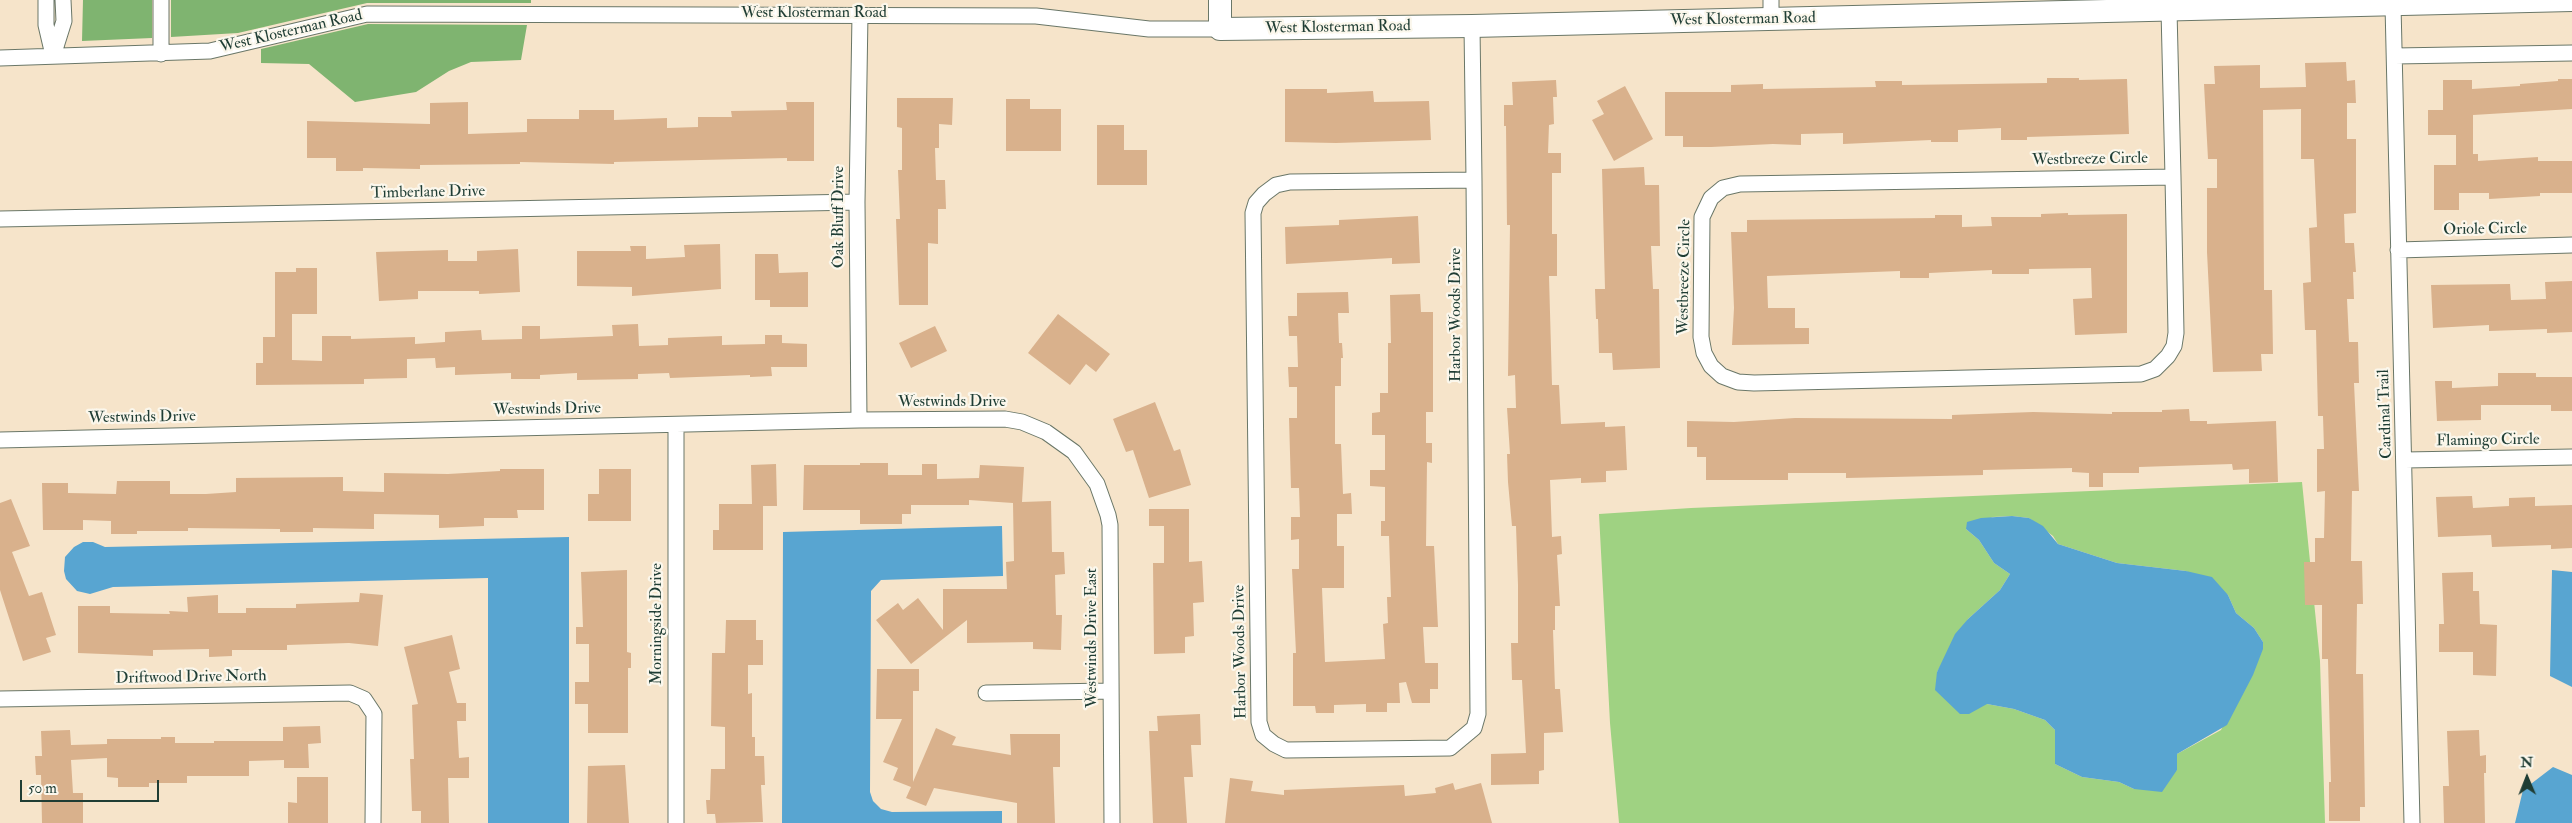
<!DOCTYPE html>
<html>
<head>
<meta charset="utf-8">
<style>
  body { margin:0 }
  #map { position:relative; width:2572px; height:823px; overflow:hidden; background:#f6e4ca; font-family:"IM FELL Double Pica",serif }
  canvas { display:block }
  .north { position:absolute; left:2502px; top:753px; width:50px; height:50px; -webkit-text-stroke:4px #fbf7ec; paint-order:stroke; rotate:359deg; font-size:14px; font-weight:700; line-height:20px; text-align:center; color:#1f3d34 }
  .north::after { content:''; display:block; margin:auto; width:18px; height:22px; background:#1f3d34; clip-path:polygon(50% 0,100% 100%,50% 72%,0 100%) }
  .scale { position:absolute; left:20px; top:780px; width:139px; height:22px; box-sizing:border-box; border:2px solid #1f3d34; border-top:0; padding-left:6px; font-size:15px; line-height:18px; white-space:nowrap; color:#1f3d34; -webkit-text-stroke:4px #fbf7ec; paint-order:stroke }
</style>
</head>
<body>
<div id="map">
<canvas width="2572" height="823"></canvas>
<div class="north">N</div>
<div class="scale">50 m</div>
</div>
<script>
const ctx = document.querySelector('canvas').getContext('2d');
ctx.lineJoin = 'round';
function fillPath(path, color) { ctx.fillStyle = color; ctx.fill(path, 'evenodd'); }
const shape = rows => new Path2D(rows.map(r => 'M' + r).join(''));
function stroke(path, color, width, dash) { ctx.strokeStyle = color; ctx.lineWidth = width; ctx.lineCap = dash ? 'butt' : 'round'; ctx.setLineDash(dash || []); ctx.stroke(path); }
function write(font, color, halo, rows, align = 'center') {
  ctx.font = font + ' "IM FELL Double Pica",serif'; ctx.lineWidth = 4.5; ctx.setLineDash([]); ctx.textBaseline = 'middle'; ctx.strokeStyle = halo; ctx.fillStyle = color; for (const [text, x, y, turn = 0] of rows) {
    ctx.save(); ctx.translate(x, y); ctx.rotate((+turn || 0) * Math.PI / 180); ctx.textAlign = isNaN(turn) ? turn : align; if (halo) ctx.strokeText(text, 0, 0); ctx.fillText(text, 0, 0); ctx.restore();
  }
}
fillPath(shape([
  [2302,482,2320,661,2325,823,1619,823,1610,723,1599,514,1691,508],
  [2012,516,2029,518,2053,536,2058,544,2117,563,2186,571,2228,595,2236,613,2254,628,2263,642,2221,730,2177,754,2177,770,2134,789,2119,782,2082,777,2055,764,2055,730,2045,720,2014,709,1987,704,1937,672,1968,619,2000,590,2010,574,1994,563,1979,540,1966,529,1993,517]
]), '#9fd282');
fillPath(shape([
  [83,0,152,0,152,38,82,41],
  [171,0,531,0,531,3,367,3,238,33,171,37],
  [368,24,527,25,521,60,471,62,449,71,416,92,355,102,309,64,261,63,261,49]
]), '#7fb470');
fillPath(shape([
  [2012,516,2029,518,2043,526,2058,544,2117,563,2186,571,2212,577,2228,595,2236,613,2254,628,2263,642,2263,649,2253,675,2227,725,2177,754,2177,770,2162,792,2134,789,2119,782,2082,777,2055,764,2055,730,2045,720,2014,709,1987,704,1969,714,1960,714,1935,690,1937,672,1955,634,1968,619,2000,590,2010,574,1994,563,1979,540,1966,529,1967,522,1981,518],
  [1002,526,1003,576,881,580,871,591,870,792,873,801,881,809,892,812,1002,811,1002,823,782,823,783,532],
  [569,537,569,823,488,823,488,578,113,587,90,594,77,591,66,579,64,571,65,557,74,547,83,542,93,542,105,547],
  [2552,570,2572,572,2572,687,2550,676],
  [2553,767,2572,775,2572,823,2515,823,2523,790]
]), '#58a5d1');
fillPath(shape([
  [2346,62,2347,81,2355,80,2356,103,2347,103,2347,139,2356,139,2356,213,2344,214,2345,243,2354,243,2356,272,2353,272,2354,299,2347,299,2349,342,2358,342,2359,383,2354,383,2359,491,2352,491,2351,561,2362,561,2363,604,2357,604,2356,674,2363,674,2365,807,2360,807,2360,821,2329,821,2329,782,2331,782,2328,659,2322,659,2322,605,2305,605,2304,562,2315,562,2315,538,2324,538,2325,491,2317,492,2317,449,2324,449,2323,416,2318,416,2316,330,2305,330,2303,283,2311,282,2309,228,2317,227,2314,159,2301,159,2301,109,2263,110,2264,290,2272,290,2273,354,2261,354,2262,371,2213,372,2207,252,2207,188,2217,188,2217,159,2208,159,2204,84,2215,84,2214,66,2260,65,2260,88,2306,87,2305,63],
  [2047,78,2079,78,2079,80,2127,79,2129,134,2027,137,2027,140,2001,140,2001,128,1958,130,1958,142,1931,142,1931,140,1843,144,1843,133,1801,134,1801,145,1773,144,1711,147,1683,147,1683,136,1665,136,1665,92,1731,92,1731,85,1763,84,1763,89,1876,87,1875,81,1902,81,1902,85,2047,83],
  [2558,79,2572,79,2572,109,2473,115,2473,154,2478,154,2478,161,2538,157,2538,161,2572,161,2572,193,2540,193,2540,196,2489,199,2489,193,2459,193,2459,210,2434,210,2434,165,2456,165,2456,135,2428,135,2428,110,2443,110,2443,80,2472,80,2472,89,2520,86,2520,84,2558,81],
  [1556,80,1557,97,1553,97,1554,124,1549,125,1548,153,1561,153,1561,173,1552,173,1552,234,1557,234,1557,276,1549,276,1552,385,1559,385,1561,424,1605,422,1605,427,1625,426,1627,470,1606,471,1606,482,1581,483,1581,478,1550,480,1552,537,1561,536,1562,554,1557,555,1560,606,1555,606,1555,630,1553,630,1555,689,1560,689,1563,732,1544,733,1544,770,1539,771,1539,784,1491,785,1491,754,1526,753,1522,680,1512,680,1511,643,1518,643,1518,585,1516,526,1512,526,1508,482,1507,454,1510,454,1507,408,1516,408,1515,375,1508,376,1510,225,1507,225,1506,126,1504,126,1504,105,1513,105,1512,82],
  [1625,86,1653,139,1614,161,1592,120,1604,114,1597,101],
  [1285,89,1327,89,1327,93,1373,91,1374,102,1429,101,1431,140,1336,143,1285,142],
  [897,98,953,98,952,125,939,124,939,148,935,148,936,180,945,180,946,209,938,209,938,244,928,243,928,305,899,305,896,219,900,219,898,170,902,170,902,128,897,127],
  [1006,99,1030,99,1030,109,1061,109,1061,151,1006,151],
  [468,102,468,134,527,132,527,119,579,119,579,110,614,110,614,120,667,118,667,128,698,127,698,117,732,117,731,111,787,110,786,102,814,102,814,161,787,161,787,158,614,162,614,164,520,162,520,164,420,165,420,169,363,168,363,171,336,171,336,158,307,158,307,121,430,124,430,103],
  [1097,125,1124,125,1124,150,1147,150,1147,185,1097,185],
  [1644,167,1645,185,1659,185,1660,246,1651,246,1653,289,1659,289,1660,368,1613,370,1612,353,1599,353,1598,319,1596,319,1595,289,1605,289,1602,169],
  [2068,213,2068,215,2127,214,2127,333,2075,335,2073,299,2092,298,2091,268,2029,269,2029,274,1992,274,1992,270,1929,273,1929,278,1900,278,1900,271,1767,276,1768,308,1795,308,1795,328,1809,328,1809,344,1732,345,1734,308,1731,232,1747,232,1747,220,1935,218,1935,215,1962,215,1962,227,1992,226,1991,217,2041,217,2041,214],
  [1418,216,1420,263,1392,264,1392,258,1286,264,1285,227,1339,225,1339,220],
  [720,244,721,289,632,296,632,287,577,286,577,251,631,251,630,246,646,246,646,259,685,257,684,245],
  [518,249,520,292,479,294,479,291,418,291,418,299,379,301,376,252,448,250,448,261,477,261,477,251],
  [755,254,778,254,779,273,808,272,808,307,770,307,770,300,755,300],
  [296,268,317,268,317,314,292,314,292,360,322,361,322,336,351,336,351,339,415,337,415,344,445,342,445,332,481,330,482,340,522,339,522,326,540,326,540,339,613,336,612,325,638,324,639,346,668,345,668,338,722,336,722,345,765,344,765,335,782,335,782,343,807,344,807,367,771,367,772,376,750,377,750,375,670,378,669,373,638,374,638,379,577,380,577,373,540,375,540,379,511,379,511,373,455,375,455,367,436,368,435,358,407,359,407,378,364,379,364,384,256,385,256,363,263,363,263,337,275,337,275,272,296,272],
  [2572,281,2572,332,2547,333,2547,329,2489,331,2489,325,2433,328,2431,285,2510,284,2511,300,2546,299,2545,282],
  [1348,292,1349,313,1338,313,1339,343,1342,343,1343,358,1341,358,1341,386,1335,386,1335,444,1341,444,1343,494,1351,493,1352,514,1337,514,1337,546,1344,546,1344,588,1322,588,1325,662,1385,659,1383,624,1388,623,1387,597,1391,597,1389,536,1381,536,1381,521,1385,521,1385,487,1370,486,1370,470,1385,470,1385,435,1372,435,1372,413,1380,412,1380,393,1388,393,1388,343,1391,343,1390,295,1420,294,1421,312,1433,312,1433,412,1426,412,1426,443,1432,443,1432,463,1427,462,1426,546,1434,546,1438,627,1423,627,1425,663,1438,663,1438,689,1430,689,1430,703,1412,703,1406,682,1399,683,1400,703,1387,703,1387,712,1366,712,1366,704,1334,705,1334,713,1316,713,1315,706,1293,706,1293,653,1296,653,1292,569,1299,569,1299,539,1291,540,1291,517,1300,517,1299,488,1291,488,1289,418,1297,418,1297,387,1289,387,1288,367,1298,367,1297,336,1289,336,1288,316,1297,316,1297,293],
  [1058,314,1110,354,1096,372,1086,364,1070,385,1028,353],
  [935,326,947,351,911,368,899,343],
  [2498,373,2536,373,2536,377,2572,377,2572,411,2551,411,2551,405,2481,405,2481,420,2437,421,2435,381,2452,381,2452,388,2498,386],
  [1155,402,1174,451,1180,449,1191,485,1149,498,1133,450,1126,452,1113,419],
  [2189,409,2190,421,2207,421,2207,424,2276,421,2278,482,2249,483,2249,469,2233,470,2232,464,2139,467,2139,473,2103,473,2103,487,2089,487,2089,473,2072,472,2072,468,1983,470,1983,475,1937,476,1846,478,1846,473,1788,473,1788,480,1706,480,1706,457,1697,457,1697,447,1687,447,1687,421,1734,422,1795,418,1952,419,1952,415,2033,412,2112,414,2112,412,2162,412,2162,410],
  [860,463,888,463,888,475,922,475,922,464,937,464,937,479,979,478,980,465,1024,467,1022,502,1051,501,1052,552,1064,552,1065,574,1055,575,1056,615,1062,615,1061,650,1033,649,1033,642,967,643,967,620,911,664,876,620,898,603,903,610,918,598,943,630,943,589,1007,589,1006,562,1014,561,1013,503,969,500,969,505,911,505,911,514,902,514,902,524,860,524,860,510,803,510,804,465,860,465],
  [776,464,777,506,763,506,763,550,713,550,713,530,719,530,719,504,752,504,751,465],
  [500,469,544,469,544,510,517,510,518,518,484,518,484,526,439,528,439,515,374,514,374,529,313,528,313,532,280,532,280,529,188,528,188,531,137,531,137,534,111,534,111,521,83,520,83,530,43,530,42,483,68,483,68,493,116,494,117,481,170,481,170,494,206,494,236,492,236,478,343,477,343,491,384,492,384,473,448,474,500,471],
  [599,469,631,469,631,521,588,521,588,494,599,494],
  [2472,496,2473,508,2509,506,2509,498,2535,497,2535,506,2572,505,2572,548,2551,549,2551,545,2492,547,2491,535,2438,537,2436,497],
  [11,499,30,546,12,552,29,596,42,592,56,635,46,638,51,652,23,661,0,590,0,503],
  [1149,509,1189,509,1189,562,1202,561,1204,602,1193,603,1194,636,1185,637,1185,653,1154,654,1153,563,1164,563,1164,526,1149,526],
  [627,570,627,652,631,653,631,668,628,668,628,733,588,733,588,704,575,704,575,682,589,682,589,644,576,644,576,627,583,627,581,572],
  [2473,572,2473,591,2479,591,2480,624,2497,625,2496,676,2473,675,2473,652,2439,652,2439,624,2444,624,2442,573],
  [360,593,383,595,378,646,349,643,287,645,287,650,232,650,232,656,209,657,209,649,153,650,153,656,78,653,78,606,110,606,110,613,170,614,169,611,188,612,187,597,218,595,218,613,246,613,246,608,296,608,296,604,359,602],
  [726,620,756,620,756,640,763,640,763,665,748,665,748,694,752,693,752,737,755,737,755,756,764,756,765,785,761,785,763,822,716,823,715,814,707,814,706,800,710,800,711,769,725,769,725,727,711,726,712,653,725,653],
  [452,635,460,669,449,672,457,703,466,703,466,721,457,721,459,758,469,757,469,778,448,778,449,823,421,823,421,811,412,811,410,759,414,759,412,705,418,704,404,647],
  [877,669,919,669,919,691,913,691,913,782,936,728,956,737,952,745,1011,755,1010,734,1060,734,1060,767,1053,767,1055,823,1017,823,1017,803,934,788,926,806,906,798,911,787,893,780,898,768,883,762,902,719,876,719],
  [1200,714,1201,745,1191,745,1193,777,1184,777,1187,823,1153,823,1149,731,1158,731,1157,716],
  [320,726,321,743,308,744,309,768,284,768,284,760,249,761,249,776,187,776,187,783,149,783,149,787,118,787,118,778,107,777,107,758,71,760,73,793,83,793,83,823,42,823,41,775,36,775,35,756,42,756,41,731,70,730,71,745,107,744,107,739,161,739,161,737,175,737,175,743,214,743,214,741,283,741,283,727],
  [2479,730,2480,756,2486,755,2486,773,2484,773,2485,823,2444,823,2443,786,2449,786,2447,731],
  [625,765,629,823,587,823,588,766],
  [297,777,328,777,328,823,288,823,288,802,297,803],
  [1230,778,1253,781,1251,791,1284,795,1284,790,1404,785,1405,796,1436,793,1435,788,1453,783,1455,790,1481,783,1492,823,1225,823]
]), '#d9b18c');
const street = shape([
  [46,0,46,25,53,55],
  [1771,0,1771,19],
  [2393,5,2412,823],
  [2169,10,2173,177],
  [1472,26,1474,180],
  [161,54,161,0],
  [53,56,64,21,63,0],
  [2395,56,2572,53],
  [0,58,210,51,367,14,1036,16,1149,29,1220,29],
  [2173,177,2176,333,2174,346,2168,356,2155,369,2141,374,1754,383,1738,382,1722,376,1711,366,1704,353,1701,337,1702,217,1711,198,1723,188,1740,184,2173,177],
  [1474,180,1478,714,1474,728,1450,748,1286,750,1274,744,1263,735,1259,722,1253,213,1256,203,1264,194,1276,185,1290,182,1474,180],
  [0,219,857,202],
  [2398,250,2572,245],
  [859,420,857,202,860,14],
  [0,440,859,420,1005,419,1022,422,1046,432,1074,452,1097,484,1108,515,1110,525,1112,823],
  [2405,460,2572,457],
  [986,693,1110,691],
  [0,699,350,693,364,699,374,714,373,823],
  [676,823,676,425]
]);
const secondary = shape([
  [1220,0,1220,29,1472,26,2572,0]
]);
stroke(street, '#6a7768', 17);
stroke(secondary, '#6a7768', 24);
stroke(street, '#fff', 15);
stroke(secondary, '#fff', 22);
write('16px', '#1f3d34', '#fbf7ec', [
  ["West Klosterman Road",814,14],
  ["West Klosterman Road",1743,20,-1],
  ["West Klosterman Road",1338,28,-1],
  ["West Klosterman Road",291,32,-13],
  ["Westbreeze Circle",2090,160,-1],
  ["Timberlane Drive",428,193,-1],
  ["Oak Bluff Drive",840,217,-90],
  ["Oriole Circle",2485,230,-1],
  ["Westbreeze Circle",1685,277,-89],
  ["Harbor Woods Drive",1457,315,-90],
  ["Westwinds Drive",952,403],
  ["Westwinds Drive",547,410,-1],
  ["Cardinal Trail",2386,414,-92],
  ["Westwinds Drive",142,418,-1],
  ["Flamingo Circle",2488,441,-1],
  ["Morningside Drive",658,624,-90],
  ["Westwinds Drive East",1093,638,-90],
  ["Harbor Woods Drive",1241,652,-91],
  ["Driftwood Drive North",191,678,-1]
]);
</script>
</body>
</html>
